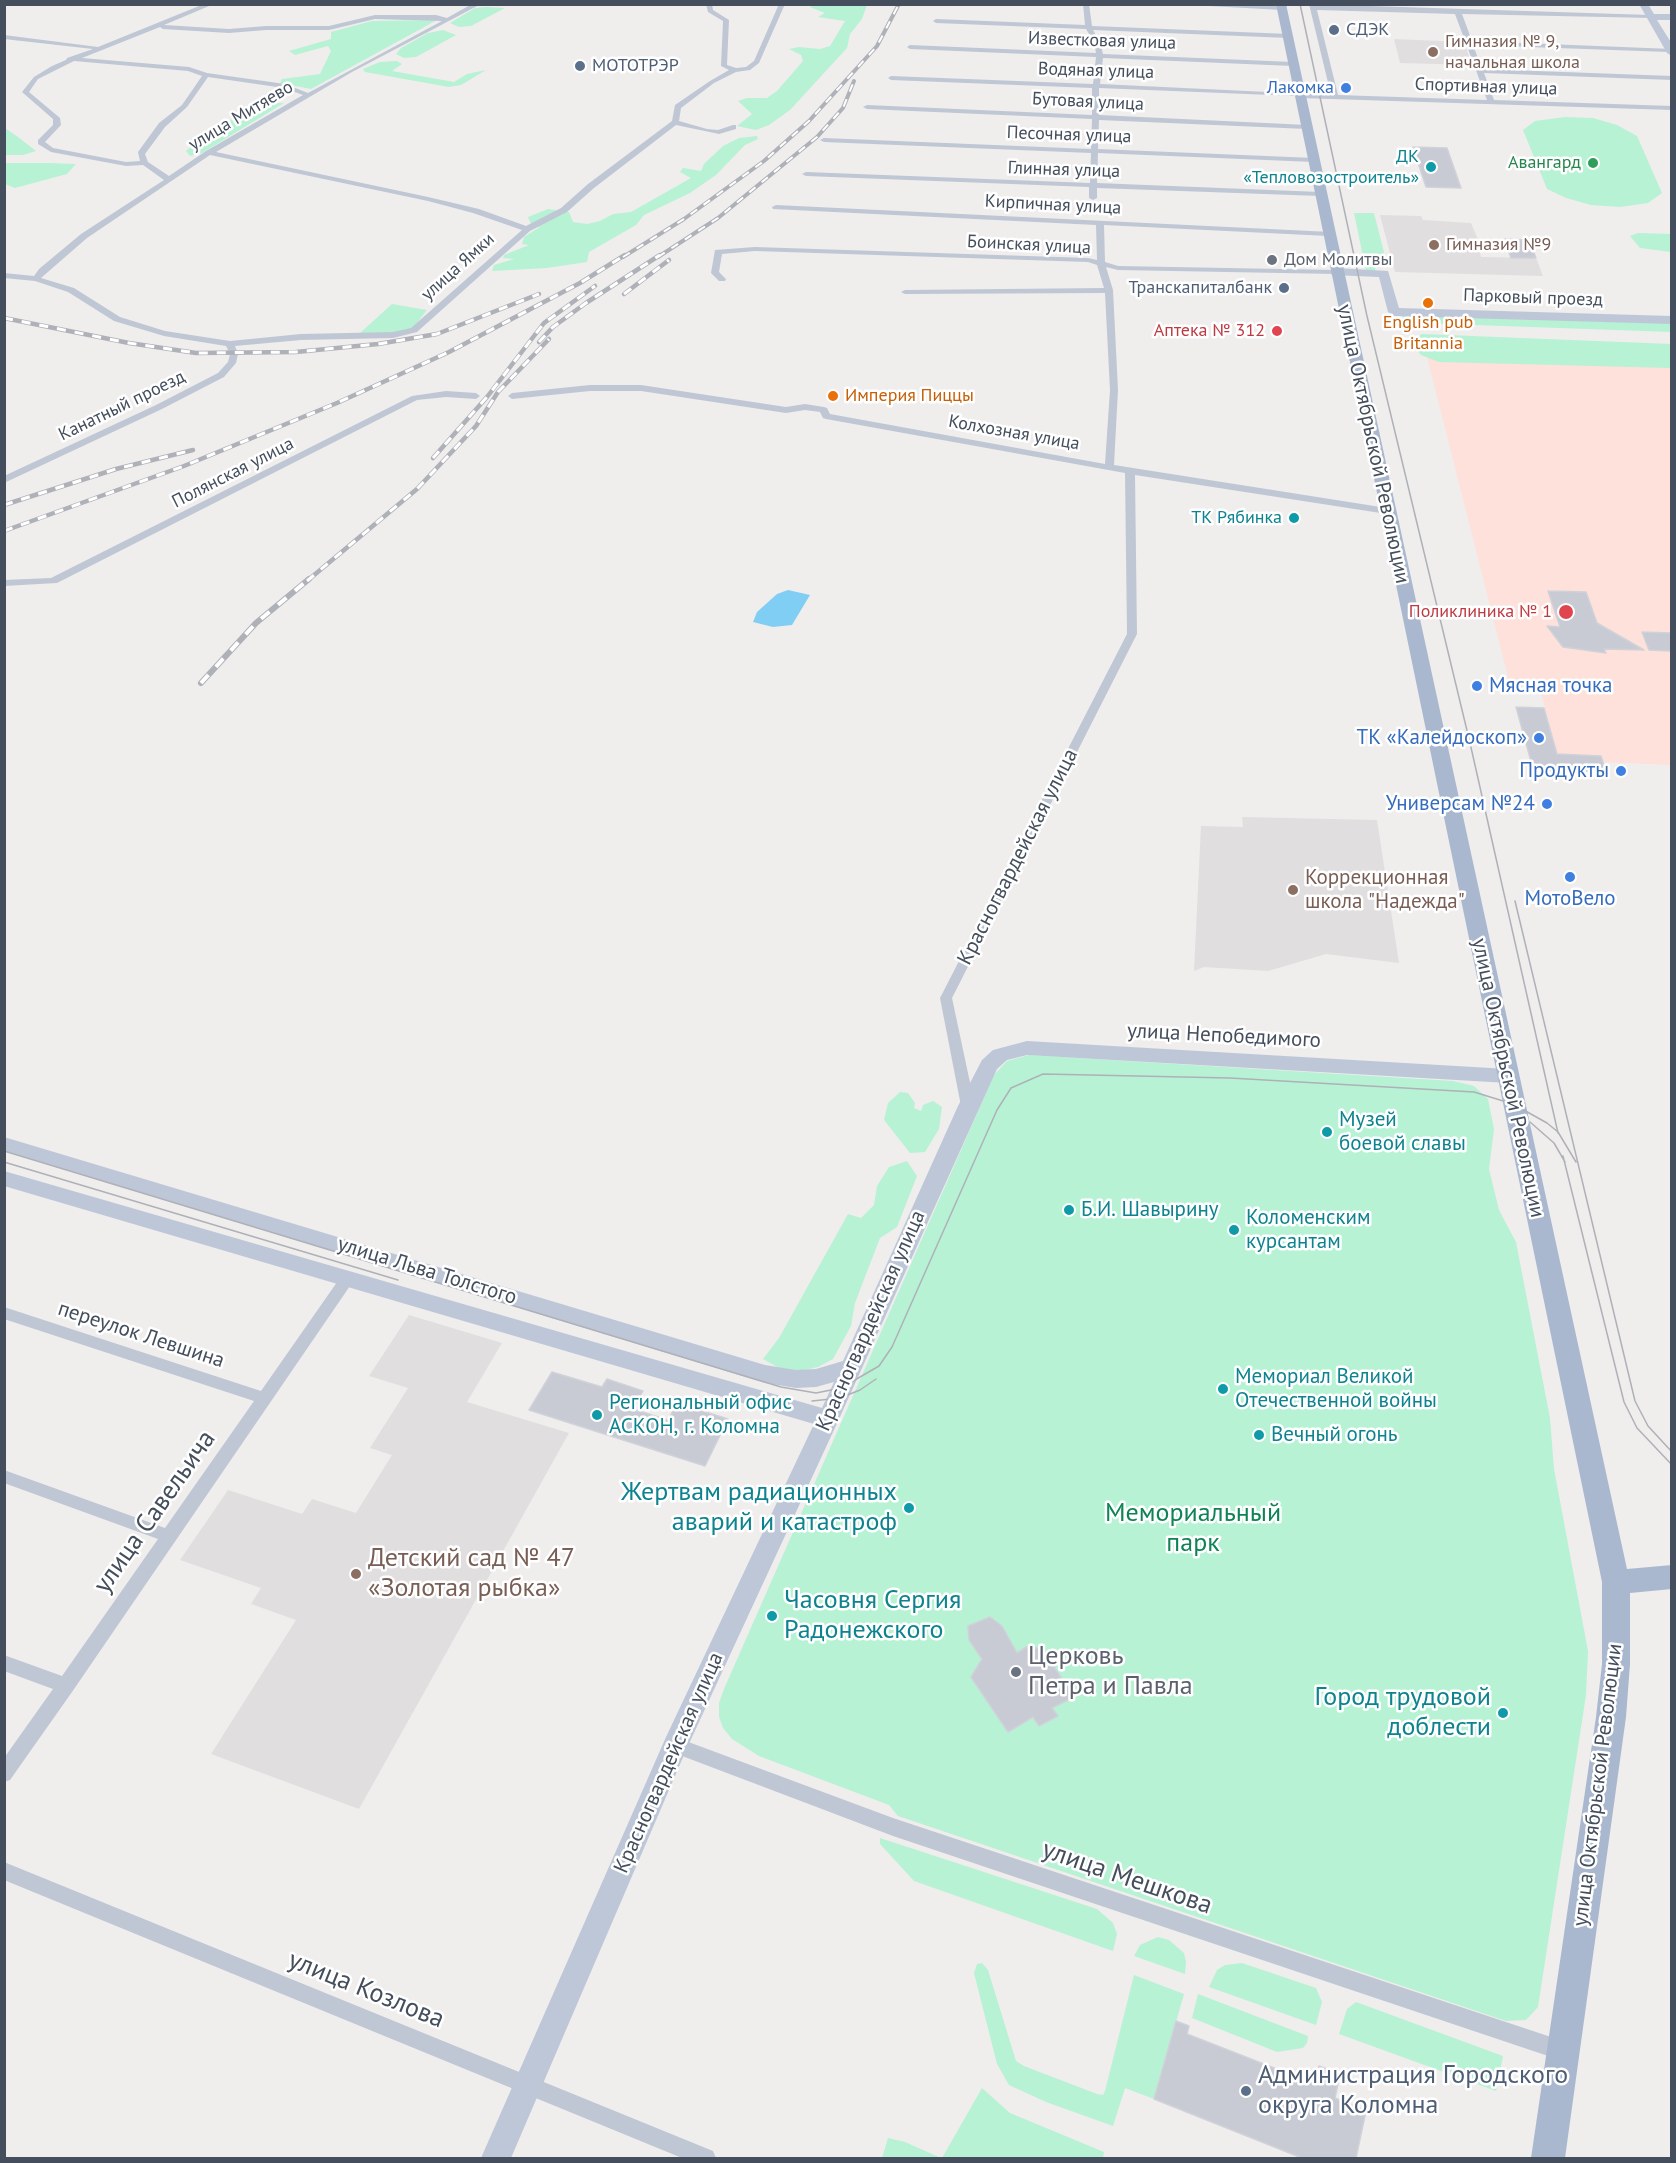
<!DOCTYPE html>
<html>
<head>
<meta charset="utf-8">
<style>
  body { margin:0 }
  #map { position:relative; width:1676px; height:2163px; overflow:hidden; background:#f0eded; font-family:"PT Sans",sans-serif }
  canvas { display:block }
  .frame { position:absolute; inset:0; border:6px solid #444e5c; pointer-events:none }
</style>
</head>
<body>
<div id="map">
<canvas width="1676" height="2163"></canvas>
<div class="frame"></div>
</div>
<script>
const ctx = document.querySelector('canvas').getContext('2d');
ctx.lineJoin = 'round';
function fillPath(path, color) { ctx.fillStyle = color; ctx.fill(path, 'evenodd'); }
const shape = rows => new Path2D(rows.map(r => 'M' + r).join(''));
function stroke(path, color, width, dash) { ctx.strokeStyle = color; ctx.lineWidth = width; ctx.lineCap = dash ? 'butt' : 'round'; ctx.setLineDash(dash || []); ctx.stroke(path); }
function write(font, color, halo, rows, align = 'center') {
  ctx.font = font + ' "PT Sans",sans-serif'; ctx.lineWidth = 5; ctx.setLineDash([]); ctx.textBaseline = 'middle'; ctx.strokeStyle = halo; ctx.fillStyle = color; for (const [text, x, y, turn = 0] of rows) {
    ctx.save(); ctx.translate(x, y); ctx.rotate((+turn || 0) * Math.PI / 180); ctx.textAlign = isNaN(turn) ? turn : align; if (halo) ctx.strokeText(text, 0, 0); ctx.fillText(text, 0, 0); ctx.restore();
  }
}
fillPath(shape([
  [1394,39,1464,42,1472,65,1400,63],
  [1380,215,1421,216,1423,220,1471,223,1483,251,1480,252,1481,257,1536,258,1543,276,1395,272],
  [1242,817,1377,820,1399,963,1326,954,1268,971,1204,967,1194,971,1201,826,1243,827],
  [409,1315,502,1343,467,1402,569,1433,359,1809,211,1754,296,1620,251,1604,261,1588,180,1560,228,1490,302,1514,312,1499,356,1513,392,1455,370,1448,408,1388,369,1376]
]), '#e1dedf');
fillPath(shape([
  [1426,353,1671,362,1671,765,1603,762,1601,756,1557,754,1541,692,1536,686,1510,685]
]), '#fde1da');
fillPath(shape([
  [813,5,867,5,862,19,850,34,847,48,790,110,769,125,756,130,737,126,752,114,738,101,747,98,767,98,777,91,803,61,801,55,789,49,799,47,820,49,830,46,845,21,818,17,825,13,810,7],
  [486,7,505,8,471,26,459,27,450,23,475,8],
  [437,20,311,89,280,83,282,79,320,74,331,51,328,46,295,55,289,51,331,39,331,32,372,21],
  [443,30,456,35,416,57,404,58,396,54,401,48,428,33],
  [397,61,402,64,392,71,454,82,467,74,486,70,461,85,449,87,365,72,363,69,380,62],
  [254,103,284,103,202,153,190,156,186,151,193,145,187,145,190,140,206,130,214,133],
  [1565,117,1593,118,1617,125,1637,136,1662,193,1648,203,1620,207,1591,205,1566,198,1547,189,1523,130,1535,121],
  [5,128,18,137,36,151,23,155,5,155],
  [757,136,758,139,745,145,716,175,690,193,644,215,636,225,589,252,587,262,547,268,492,271,494,265,514,259,503,258,504,255,529,245,522,244,524,237,540,227,531,224,528,217,548,209,569,212,573,222,587,224,600,221,613,214,631,212,691,178,680,172,683,168,701,171,704,164,723,146,739,138],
  [5,163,48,163,76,164,67,174,15,188,5,184],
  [1354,213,1374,213,1387,264,1376,264,1375,271,1366,271],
  [1638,233,1671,234,1671,252,1640,248,1630,236],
  [392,304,427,310,413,328,385,335,360,333],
  [1402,315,1671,323,1671,332,1419,323,1405,320],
  [1422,334,1671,344,1671,368,1439,362,1421,355,1410,342],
  [1029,1055,1453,1081,1474,1086,1488,1099,1494,1129,1489,1169,1499,1210,1516,1242,1550,1418,1554,1469,1588,1651,1586,1695,1538,2007,1526,2020,1506,2021,898,1816,889,1805,759,1756,732,1739,723,1728,719,1717,719,1703,724,1689,994,1075,1007,1061],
  [900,1092,908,1093,915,1103,914,1108,921,1111,923,1105,933,1101,942,1107,939,1129,925,1152,910,1153,884,1120,888,1103],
  [907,1161,917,1176,897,1227,880,1238,855,1303,851,1326,833,1359,818,1367,800,1371,779,1368,763,1359,779,1338,848,1214,861,1218,874,1205,877,1186,889,1167],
  [880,1838,1097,1909,1113,1923,1117,1934,1113,1951,914,1881,880,1844],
  [1158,1937,1169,1940,1184,1953,1186,1962,1185,1974,1134,1956,1140,1945],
  [982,1963,988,1970,1016,2061,1024,2066,1097,2094,1103,2095,1105,2091,1134,1975,1184,1994,1154,2099,1125,2088,1113,2126,1046,2102,1009,2085,997,2064,974,1973,977,1964],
  [1242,1963,1316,1988,1322,2002,1316,2025,1209,1987,1217,1970,1225,1965],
  [1198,1994,1308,2036,1307,2043,1303,2048,1277,2052,1192,2018],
  [1356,2002,1503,2056,1496,2091,1339,2034,1347,2009],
  [982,2088,1010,2113,1104,2152,1103,2158,942,2158],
  [888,2138,905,2142,941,2158,882,2158]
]), '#b7f2d5');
fillPath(shape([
  [788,590,810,595,792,625,773,627,753,622,757,612,777,594]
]), '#80cef3');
const building = shape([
  [1413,147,1447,148,1461,188,1426,187,1413,147],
  [1504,239,1529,240,1536,258,1511,258,1504,239],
  [1548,591,1586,592,1597,623,1644,650,1604,649,1606,653,1563,647,1547,626,1560,627,1548,591],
  [1642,632,1671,633,1671,651,1649,650,1642,632],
  [1516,707,1544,708,1557,754,1601,756,1606,771,1542,771,1532,765,1516,707],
  [552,1372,602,1387,607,1379,643,1391,633,1409,668,1420,677,1403,728,1419,705,1466,529,1410,552,1372],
  [990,1617,1002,1626,1017,1653,1028,1646,1043,1650,1074,1697,1052,1708,1058,1716,1039,1726,1033,1717,1008,1732,971,1677,982,1659,969,1640,968,1626,990,1617],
  [1176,2021,1189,2026,1187,2034,1315,2084,1319,2066,1340,2074,1335,2098,1366,2111,1356,2158,1302,2158,1154,2099,1176,2021]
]);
fillPath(building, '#c8cbd3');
stroke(building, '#d0d2d9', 1.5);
fillPath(shape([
  [204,4,214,4,164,25,229,29,266,26,329,26,375,15,436,15,447,18,472,4,481,4,352,72,216,152,428,197,479,209,526,226,561,208,588,184,672,121,675,105,710,81,729,70,721,66,723,21,708,12,706,4,712,4,713,10,729,20,727,65,736,68,746,67,754,61,779,4,785,4,759,63,750,70,736,72,714,83,681,108,679,121,707,129,718,130,733,125,736,125,736,129,719,134,676,125,594,188,567,212,530,231,417,332,393,338,301,340,235,346,238,354,236,363,224,377,162,409,4,483,4,476,156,405,218,373,228,362,230,354,226,346,164,336,114,321,68,292,35,281,4,278,4,273,34,276,39,269,81,234,164,180,143,165,126,166,51,152,38,144,38,140,53,125,53,119,22,92,34,77,52,66,66,60,67,58,93,49,4,39,4,35,98,47,204,4],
  [375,19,442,21,308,93,285,84,207,73,189,67,82,58,160,27,163,29,229,33,266,30,329,30,375,19],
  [74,61,188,71,202,76,182,105,159,123,138,152,140,161,126,162,53,148,45,142,61,125,60,118,29,92,38,79,74,61],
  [208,77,284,88,303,95,206,151,169,176,148,162,145,154,165,127,187,107,208,77],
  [210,155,428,201,473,213,522,230,411,328,393,332,301,334,230,341,165,331,120,317,74,288,41,278,87,238,210,155],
  [1083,4,1089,4,1092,26,1289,34,1292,36,1289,38,1093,30,1100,42,1103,54,1293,62,1296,64,1293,66,1103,58,1100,84,1331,95,1309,4,1650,15,1652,18,1462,14,1472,41,1672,49,1669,52,1473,45,1482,69,1672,76,1672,80,1484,73,1494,100,1672,106,1672,110,1300,98,1296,96,1099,88,1099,115,1307,125,1311,127,1307,129,1099,120,1098,149,1314,158,1318,160,1314,162,1098,153,1097,183,1320,192,1324,194,1320,196,1097,188,1097,198,1093,200,1089,198,1089,187,806,176,802,174,806,172,1090,183,1091,153,824,142,820,140,824,138,1091,149,1092,119,867,109,863,107,867,105,1092,115,1092,88,891,80,888,78,891,76,1093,84,1096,57,910,49,907,47,910,45,1096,53,1094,42,1086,29,936,23,933,21,936,19,1085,25,1083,4],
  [1317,10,1455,14,1487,100,1338,95,1317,10],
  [776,205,1331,232,1332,234,1328,236,1104,225,1105,262,1118,266,1336,270,1340,272,1336,274,1118,270,1106,267,1113,290,1118,390,1114,465,1387,508,1392,511,1387,514,1135,475,1137,634,952,998,975,1106,968,1111,961,1106,940,998,1127,634,1125,473,826,419,823,418,820,412,805,410,786,413,641,391,590,391,512,399,508,396,512,393,590,385,641,385,786,407,805,404,824,407,827,408,830,414,1105,464,1110,390,1105,293,905,294,901,292,905,290,1104,288,1097,265,1088,262,755,251,722,254,719,272,726,279,725,281,719,281,711,273,715,250,755,247,1088,258,1097,260,1096,225,773,209,772,207,776,205],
  [446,391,476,393,480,396,476,399,446,397,417,400,57,583,4,586,4,580,51,578,412,396,446,391],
  [347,1273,352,1275,354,1279,352,1283,72,1692,10,1780,4,1782,4,1758,53,1689,4,1671,4,1655,62,1676,158,1539,4,1483,4,1470,165,1528,254,1401,4,1319,4,1307,261,1391,342,1275,347,1273],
  [675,1737,893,1818,1563,2041,1570,2044,1573,2051,1570,2058,1563,2061,893,1836,669,1751,666,1745,669,1739,675,1737],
  [4,1862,713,2151,716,2158,682,2158,4,1880,4,1862]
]), '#bfc7d4');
fillPath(shape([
  [1172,4,1283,4,1287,7,1282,10,1172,4],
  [1639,4,1648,4,1654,14,1672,14,1672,20,1657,20,1672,44,1672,56,1667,53,1639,4],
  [1336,268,1388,271,1399,308,1672,316,1672,324,1394,316,1388,312,1379,277,1332,275,1330,272,1336,268],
  [1027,1041,1508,1069,1515,1071,1518,1076,1515,1081,1508,1083,1027,1055,1007,1060,997,1069,839,1419,687,1748,511,2158,481,2158,666,1737,814,1424,4,1186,4,1171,822,1408,834,1382,816,1387,796,1388,765,1383,4,1151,4,1137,765,1365,796,1370,816,1369,843,1361,958,1106,982,1060,993,1050,1027,1041]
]), '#bec7d8');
fillPath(shape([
  [1276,4,1286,4,1627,1569,1672,1565,1672,1589,1630,1593,1630,1664,1626,1717,1565,2158,1531,2158,1596,1717,1602,1664,1602,1582,1276,4]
]), '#aab8cf');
stroke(shape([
  [1300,4,1367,316,1470,743,1558,1133],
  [1515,901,1635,1401,1648,1426,1672,1452],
  [1530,1122,1554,1143,1565,1162],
  [4,1151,781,1387,816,1393,841,1388,879,1366,892,1347,997,1110,1011,1088,1043,1074,1230,1078,1474,1092,1513,1104,1547,1123,1558,1132,1576,1162],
  [1563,1156,1624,1402,1637,1428,1672,1465],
  [4,1162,398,1280],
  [812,1401,840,1398,860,1390,876,1379]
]), '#afb1b8', 1.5);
const railFar2 = shape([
  [623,257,684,219,764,161,809,121,877,46,899,4],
  [658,257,718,218,817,137,843,108,854,81]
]);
const railFar1 = shape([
  [624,294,669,260],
  [4,318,129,343,196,353,296,352,378,344,437,334,539,294],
  [539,342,553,327,586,303,660,255],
  [433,458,487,397,544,323,595,286],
  [4,505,116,469,193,450],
  [4,531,184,466,337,403,449,352,580,283,625,255],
  [307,581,417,489,476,426,498,392,549,339]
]);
const rail = shape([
  [201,683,256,623,309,579]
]);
stroke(railFar2, '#afb1b8', 4);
stroke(railFar1, '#afb1b8', 4.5);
stroke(rail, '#afb1b8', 6);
stroke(railFar2, '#fff', 2, [8]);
stroke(railFar1, '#fff', 3, [9]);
stroke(rail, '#fff', 4, [11]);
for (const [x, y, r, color] of [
  [1334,30,6,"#5c6f8a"],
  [1433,52,6,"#8d6e63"],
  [580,66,6,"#5c6f8a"],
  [1346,88,6,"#3f7fe0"],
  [1593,163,6,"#2e9e5b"],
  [1431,167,6,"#0f9aa8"],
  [1434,245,6,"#8d6e63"],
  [1272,260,6,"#6b7280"],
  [1284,288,6,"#5c6f8a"],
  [1428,303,6,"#e8710a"],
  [1277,331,6,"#e0444e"],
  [833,396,6,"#e8710a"],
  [1294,518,6,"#0f9aa8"],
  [1566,612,8,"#e0444e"],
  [1477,686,6,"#3f7fe0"],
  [1539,738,6,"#3f7fe0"],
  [1621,771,6,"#3f7fe0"],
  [1547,804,6,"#3f7fe0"],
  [1570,877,6,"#3f7fe0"],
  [1293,890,6,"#8d6e63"],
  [1327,1132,6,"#0f9aa8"],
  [1069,1210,6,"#0f9aa8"],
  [1234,1230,6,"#0f9aa8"],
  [1223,1389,6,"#0f9aa8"],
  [597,1415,6,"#0f9aa8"],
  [1259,1435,6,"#0f9aa8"],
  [909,1508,6,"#0f9aa8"],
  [356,1574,6,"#8d6e63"],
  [772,1616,6,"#0f9aa8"],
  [1016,1672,6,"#6b7280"],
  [1503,1713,6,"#0f9aa8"],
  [1246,2091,6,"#5c6f8a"]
]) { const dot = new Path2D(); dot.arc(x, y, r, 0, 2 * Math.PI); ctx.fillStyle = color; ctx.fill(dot); stroke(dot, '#fff', 2); }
write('18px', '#4e5e75', '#fff', [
  ["СДЭК",1346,30],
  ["МОТОТРЭР",592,66],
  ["Транскапиталбанк",1272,288,"right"]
], 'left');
write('18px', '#444e5c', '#fff', [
  ["Известковая улица",1102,41,2],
  ["Водяная улица",1096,71,2],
  ["Спортивная улица",1486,87,2],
  ["Бутовая улица",1088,102,3],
  ["улица Митяево",241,116,-31],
  ["Песочная улица",1069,135,2],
  ["Глинная улица",1064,170,2],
  ["Кирпичная улица",1053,205,3],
  ["Боинская улица",1029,245,3],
  ["улица Ямки",458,267,-42],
  ["Парковый проезд",1533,298,2],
  ["Канатный проезд",122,406,-26],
  ["Колхозная улица",1014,433,10],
  ["Полянская улица",233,473,-27]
]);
write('18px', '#785e54', '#fff', [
  ["Гимназия № 9,",1445,42],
  ["начальная школа",1445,63],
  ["Гимназия №9",1446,245]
], 'left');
write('18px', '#366cbe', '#fff', [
  ["Лакомка",1334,88]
], 'right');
write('18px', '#0d838f', '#fff', [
  ["ДК",1419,157],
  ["«Тепловозостроитель»",1419,178],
  ["ТК Рябинка",1282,518]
], 'right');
write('18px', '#27864d', '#fff', [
  ["Авангард",1581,163]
], 'right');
write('18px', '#5b616d', '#fff', [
  ["Дом Молитвы",1284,260]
], 'left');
write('18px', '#c56008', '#fff', [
  ["English pub",1428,323],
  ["Britannia",1428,344],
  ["Империя Пиццы",845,396,"left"]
]);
write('18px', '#be3a42', '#fff', [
  ["Аптека № 312",1265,331],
  ["Поликлиника № 1",1552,612]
], 'right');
write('21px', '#444e5c', '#fff', [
  ["улица Октябрьской Революции",1373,444,78],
  ["Красногвардейская улица",1018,857,-63],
  ["улица Непобедимого",1224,1036,3],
  ["улица Октябрьской Революции",1508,1078,78],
  ["улица Льва Толстого",427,1271,17],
  ["Красногвардейская улица",871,1321,-66],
  ["переулок Левшина",141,1335,18],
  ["Красногвардейская улица",669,1763,-66],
  ["улица Октябрьской Революции",1598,1785,-83]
]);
write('21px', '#366cbe', '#fff', [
  ["Мясная точка",1489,686,"left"],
  ["ТК «Калейдоскоп»",1527,738],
  ["Продукты",1609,771],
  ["Универсам №24",1535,804],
  ["МотоВело",1570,899,"center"]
], 'right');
write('21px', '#785e54', '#fff', [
  ["Коррекционная",1305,878],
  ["школа \"Надежда\"",1305,902]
], 'left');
write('21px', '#0d838f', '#fff', [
  ["Музей",1339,1120],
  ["боевой славы",1339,1144],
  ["Б.И. Шавырину",1081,1210],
  ["Коломенским",1246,1218],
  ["курсантам",1246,1242],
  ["Мемориал Великой",1235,1377],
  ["Отечественной войны",1235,1401],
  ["Региональный офис",609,1403],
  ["АСКОН, г. Коломна",609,1427],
  ["Вечный огонь",1271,1435]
], 'left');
write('26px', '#0d838f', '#fff', [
  ["Жертвам радиационных",897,1493],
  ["аварий и катастроф",897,1523],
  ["Часовня Сергия",784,1601,"left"],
  ["Радонежского",784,1631,"left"],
  ["Город трудовой",1491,1698],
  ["доблести",1491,1728]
], 'right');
write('26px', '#444e5c', '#fff', [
  ["улица Савельича",155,1512,-55],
  ["улица Мешкова",1127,1878,19],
  ["улица Козлова",366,1990,22]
]);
write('26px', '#0f8356', '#fff', [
  ["Мемориальный",1193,1514],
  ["парк",1193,1544]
]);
write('26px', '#785e54', '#fff', [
  ["Детский сад № 47",368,1559],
  ["«Золотая рыбка»",368,1589]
], 'left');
write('26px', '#5b616d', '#fff', [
  ["Церковь",1028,1657],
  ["Петра и Павла",1028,1687]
], 'left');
write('26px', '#4e5e75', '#fff', [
  ["Администрация Городского",1258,2076],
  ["округа Коломна",1258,2106]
], 'left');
</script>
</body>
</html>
